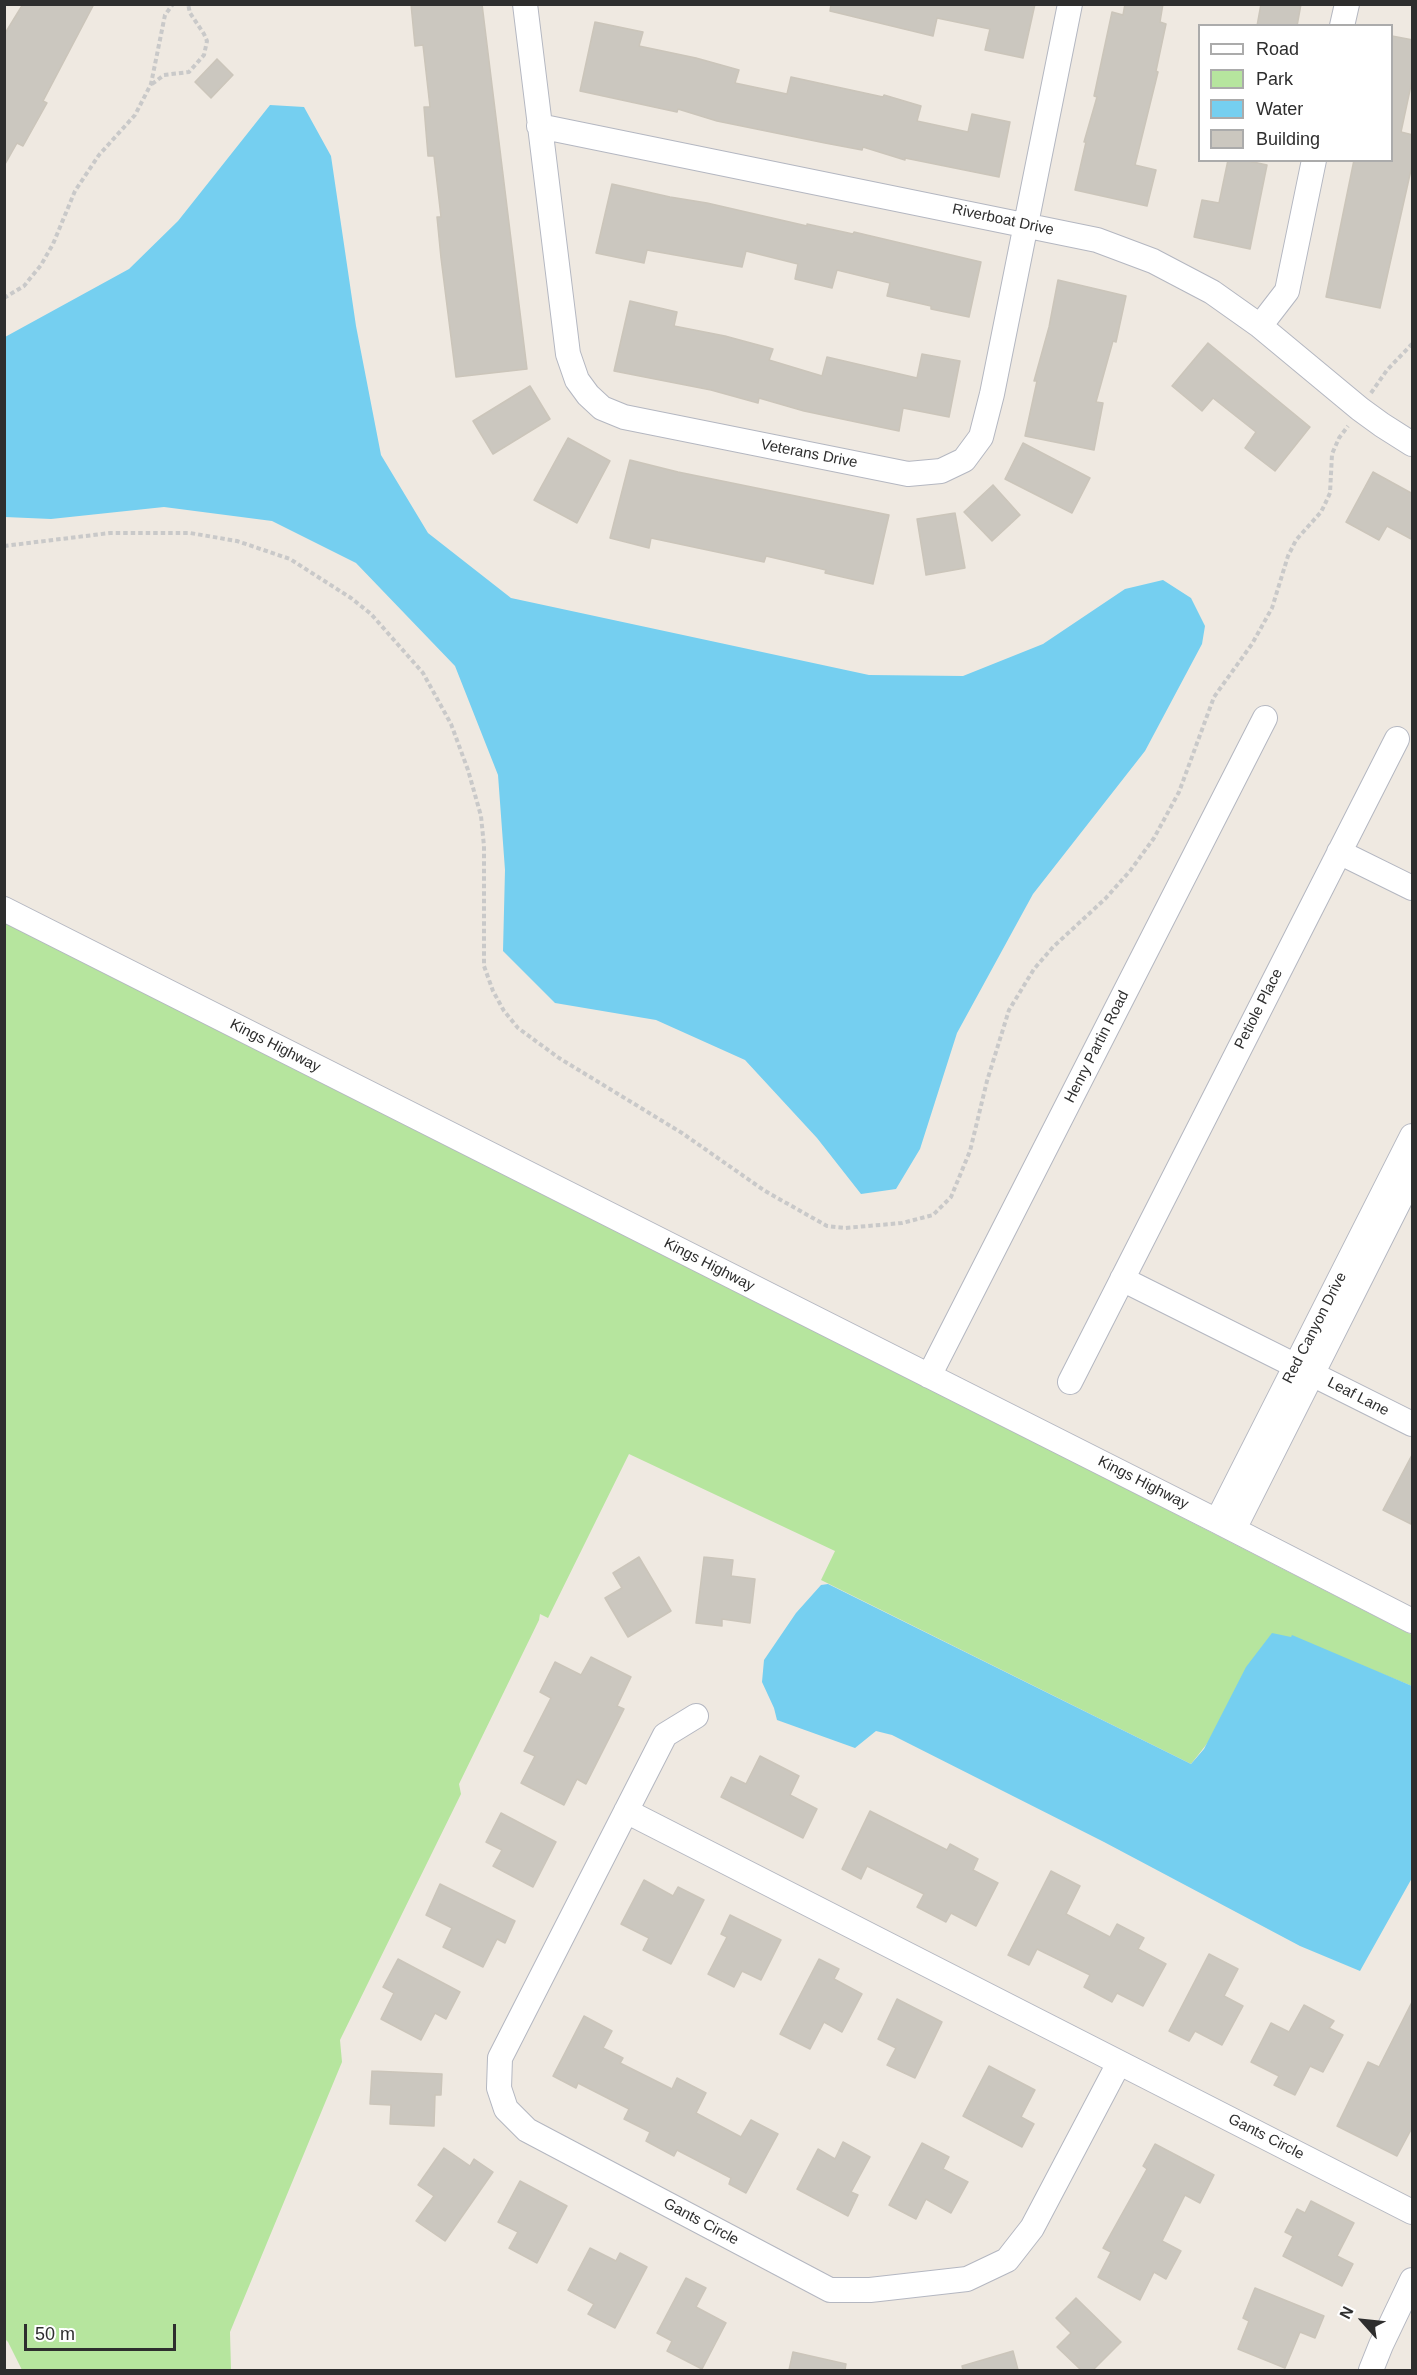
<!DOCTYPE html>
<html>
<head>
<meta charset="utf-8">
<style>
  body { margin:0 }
  #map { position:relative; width:1417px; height:2375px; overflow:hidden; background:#efe9e1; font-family:Helvetica,sans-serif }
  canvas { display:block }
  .frame { position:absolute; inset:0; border:6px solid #2e2e2e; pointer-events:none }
  .legend { position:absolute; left:1198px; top:24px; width:195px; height:138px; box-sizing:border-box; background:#fff; border:2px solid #ababab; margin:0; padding:8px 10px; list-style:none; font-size:18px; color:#2e2e2e }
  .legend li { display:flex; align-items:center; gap:12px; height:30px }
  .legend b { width:30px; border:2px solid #ababab }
  .north { position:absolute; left:1333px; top:2291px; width:60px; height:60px; -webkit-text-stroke:4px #fff; paint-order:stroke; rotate:297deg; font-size:16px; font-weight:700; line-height:24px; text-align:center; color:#2e2e2e }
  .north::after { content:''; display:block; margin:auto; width:21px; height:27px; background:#2e2e2e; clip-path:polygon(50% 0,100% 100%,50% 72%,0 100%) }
  .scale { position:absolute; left:24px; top:2324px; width:152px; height:27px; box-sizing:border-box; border:3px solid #2e2e2e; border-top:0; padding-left:8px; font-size:18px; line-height:21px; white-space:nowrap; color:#2e2e2e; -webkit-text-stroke:4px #fff; paint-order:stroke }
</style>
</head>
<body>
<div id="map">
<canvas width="1417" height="2375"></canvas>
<div class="frame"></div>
<ul class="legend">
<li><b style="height:8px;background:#fff"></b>Road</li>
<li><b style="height:16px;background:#b6e59e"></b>Park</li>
<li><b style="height:16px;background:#75cff0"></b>Water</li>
<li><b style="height:16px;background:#cbc7bf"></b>Building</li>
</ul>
<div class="north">N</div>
<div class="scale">50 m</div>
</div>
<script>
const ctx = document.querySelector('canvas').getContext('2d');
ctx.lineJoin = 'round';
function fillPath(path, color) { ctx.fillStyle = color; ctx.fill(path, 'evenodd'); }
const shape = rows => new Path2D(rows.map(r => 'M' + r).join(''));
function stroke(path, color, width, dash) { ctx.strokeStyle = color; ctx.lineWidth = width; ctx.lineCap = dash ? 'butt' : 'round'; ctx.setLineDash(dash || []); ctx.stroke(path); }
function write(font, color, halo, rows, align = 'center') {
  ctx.font = font + ' Helvetica,sans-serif'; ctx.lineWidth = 4.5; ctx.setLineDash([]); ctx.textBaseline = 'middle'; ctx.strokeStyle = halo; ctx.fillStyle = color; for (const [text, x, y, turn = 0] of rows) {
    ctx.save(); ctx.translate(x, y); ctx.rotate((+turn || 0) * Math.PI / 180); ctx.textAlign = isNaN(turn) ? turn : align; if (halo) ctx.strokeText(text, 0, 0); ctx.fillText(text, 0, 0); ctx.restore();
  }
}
fillPath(shape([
  [4,921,925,1386,1412,1635,1412,1686,1291,1637,1191,1764,821,1580,835,1551,629,1454,548,1618,540,1614,539,1620,459,1784,461,1794,340,2040,342,2062,230,2332,231,2370,22,2370,8,2342,4,2338]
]), '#b6e59e');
fillPath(shape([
  [270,105,304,107,331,156,356,326,381,455,428,533,511,598,869,675,963,676,1043,644,1125,589,1163,580,1191,598,1205,626,1202,644,1145,751,1033,894,957,1033,920,1149,896,1189,861,1194,817,1138,745,1060,656,1020,555,1003,503,951,505,870,498,775,455,666,356,563,272,521,164,507,51,519,5,517,5,337,129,269,178,221],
  [828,1584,1191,1764,1204,1749,1246,1667,1272,1633,1291,1637,1292,1635,1412,1686,1412,1878,1360,1971,1300,1946,1104,1842,892,1735,876,1731,855,1748,777,1720,774,1708,762,1682,764,1660,796,1613,821,1585]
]), '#75cff0');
const building = shape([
  [23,4,94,4,43,101,47,103,23,146,17,143,4,166,4,35,23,4],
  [411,4,482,4,527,369,456,377,441,258,437,217,441,217,434,156,428,156,424,107,430,107,423,45,415,46,411,4],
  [831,4,1035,4,1023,58,985,50,990,29,937,18,933,36,830,11,831,4],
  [1125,4,1163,4,1160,22,1166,24,1156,71,1158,72,1135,165,1156,170,1147,206,1075,190,1086,142,1084,142,1097,97,1094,96,1112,12,1123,15,1125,4],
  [1261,4,1301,4,1297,26,1257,26,1261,4],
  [595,22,643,32,639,46,696,58,739,70,735,83,787,94,791,77,883,97,884,95,921,106,917,121,968,132,972,114,1010,122,999,177,905,158,905,160,863,147,862,150,825,143,717,121,678,109,677,112,580,91,595,22],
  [1392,36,1413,40,1413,76,1401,132,1413,135,1413,161,1380,308,1326,297,1354,160,1392,160,1392,36],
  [217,59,233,75,211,98,195,82,217,59],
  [1228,160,1244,160,1267,165,1250,249,1194,237,1202,200,1219,203,1228,160],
  [612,184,670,197,707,203,807,226,807,224,853,234,854,232,981,262,969,317,931,309,931,306,887,296,890,283,837,270,832,288,795,279,798,264,746,251,742,267,647,250,644,263,596,253,612,184],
  [1058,280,1126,296,1116,342,1113,341,1096,402,1103,403,1094,450,1025,436,1037,381,1034,381,1049,327,1058,280],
  [630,301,677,312,674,326,725,336,773,349,769,360,822,376,827,357,917,378,922,354,960,361,949,417,903,408,899,431,804,411,759,398,758,403,711,390,614,371,630,301],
  [1208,343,1310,427,1275,471,1245,448,1256,432,1213,398,1202,411,1172,386,1208,343],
  [530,386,550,419,493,454,473,421,530,386],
  [568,438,610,461,577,523,534,500,568,438],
  [1023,443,1090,478,1072,513,1005,479,1023,443],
  [630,460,678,472,889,515,873,584,825,573,826,570,766,556,764,562,651,538,649,548,610,538,630,460],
  [1373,472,1413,494,1413,540,1387,526,1379,540,1346,522,1373,472],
  [993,485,1020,515,992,541,964,512,993,485],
  [955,513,965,568,926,575,917,519,955,513],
  [1413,1453,1413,1525,1383,1510,1413,1453],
  [639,1557,671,1611,628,1637,605,1598,622,1588,613,1573,639,1557],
  [704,1557,733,1560,731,1576,755,1579,750,1623,722,1619,722,1626,696,1623,704,1557],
  [591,1657,631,1677,617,1706,624,1709,586,1784,577,1779,564,1805,521,1783,535,1756,524,1751,551,1698,540,1692,555,1662,581,1675,591,1657],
  [760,1756,799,1776,790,1795,817,1809,803,1838,721,1797,731,1777,746,1784,760,1756],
  [870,1811,947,1850,950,1844,978,1859,973,1870,998,1883,976,1926,951,1913,946,1922,917,1907,924,1894,867,1866,861,1879,842,1869,870,1811],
  [501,1813,556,1842,533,1887,493,1866,502,1850,486,1842,501,1813],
  [1051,1871,1080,1886,1066,1914,1110,1937,1117,1924,1144,1938,1138,1949,1166,1964,1143,2006,1117,1993,1112,2002,1084,1987,1090,1975,1037,1949,1029,1965,1008,1955,1051,1871],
  [644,1880,673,1896,678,1887,704,1900,671,1964,643,1950,649,1938,621,1924,644,1880],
  [440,1884,515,1921,505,1943,497,1939,483,1967,443,1947,452,1928,426,1915,440,1884],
  [730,1915,781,1940,761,1980,742,1971,734,1987,708,1974,727,1937,721,1934,730,1915],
  [1209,1954,1238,1969,1224,1996,1243,2006,1222,2045,1195,2031,1189,2041,1169,2031,1209,1954],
  [398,1959,460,1992,446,2019,435,2013,421,2040,381,2019,394,1993,383,1987,398,1959],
  [819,1959,839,1969,834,1979,862,1994,842,2032,824,2022,810,2049,780,2034,819,1959],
  [897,1999,942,2022,915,2078,887,2065,896,2048,878,2039,897,1999],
  [1413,2000,1413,2126,1397,2156,1337,2126,1368,2062,1379,2067,1413,2000],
  [1304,2005,1334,2021,1329,2028,1343,2035,1323,2072,1310,2066,1295,2095,1274,2085,1279,2076,1251,2062,1271,2023,1289,2032,1304,2005],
  [584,2016,612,2031,603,2048,623,2058,620,2063,672,2089,677,2078,706,2093,696,2113,741,2137,751,2120,778,2134,746,2193,729,2184,731,2178,677,2150,674,2156,646,2141,650,2132,624,2119,629,2109,578,2083,576,2088,553,2076,584,2016],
  [989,2066,1035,2090,1021,2117,1034,2124,1022,2147,963,2116,989,2066],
  [372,2071,442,2074,441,2095,435,2095,434,2126,390,2124,391,2105,370,2104,372,2071],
  [843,2142,870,2157,851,2192,858,2195,848,2216,797,2189,818,2149,835,2159,843,2142],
  [922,2143,949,2157,943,2169,968,2182,951,2213,926,2199,916,2219,889,2205,922,2143],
  [1155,2144,1214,2175,1200,2203,1185,2195,1162,2241,1181,2251,1166,2279,1154,2272,1140,2300,1098,2277,1111,2252,1103,2248,1147,2169,1143,2166,1155,2144],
  [444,2148,470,2166,474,2159,493,2172,445,2241,416,2221,434,2196,418,2185,444,2148],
  [520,2181,567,2206,537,2263,509,2248,518,2232,498,2222,520,2181],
  [1311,2201,1354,2223,1337,2256,1353,2264,1342,2286,1283,2256,1293,2236,1285,2232,1297,2209,1305,2213,1311,2201],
  [590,2248,616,2261,620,2253,647,2267,615,2328,588,2314,594,2304,568,2290,590,2248],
  [686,2278,706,2288,696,2307,726,2323,702,2369,667,2351,672,2341,657,2333,686,2278],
  [1255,2288,1324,2316,1315,2338,1300,2332,1285,2368,1238,2349,1249,2321,1243,2318,1255,2288],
  [1076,2298,1121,2342,1093,2370,1081,2370,1057,2347,1071,2333,1056,2318,1076,2298],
  [1013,2351,1018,2370,963,2370,962,2366,1013,2351],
  [793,2352,846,2364,845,2370,789,2370,793,2352]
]);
fillPath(building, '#cbc7bf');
stroke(building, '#cbc5ba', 1.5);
const minor = shape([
  [525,4,568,354,577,380,588,395,602,408,624,417,908,474,941,471,964,460,981,437,992,394,1070,4],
  [1342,26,1347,4],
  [539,126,1097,240,1153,261,1212,292,1260,326,1360,409,1382,425,1412,444],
  [1260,326,1287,291,1314,160],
  [1339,852,1412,888],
  [4,909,1217,1521,1412,1621],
  [1122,1279,1412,1424],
  [929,1376,1265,718],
  [1070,1382,1397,739],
  [1217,1521,1412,1136],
  [1234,1529,1412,1176],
  [696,1716,665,1735,500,2058,499,2088,506,2109,527,2130,830,2290,870,2290,967,2279,1007,2260,1032,2228,1119,2063],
  [626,1811,1412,2212],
  [1371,2370,1381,2345,1412,2280]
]);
stroke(minor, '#b4b7c1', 26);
stroke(shape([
  [152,84,164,75,189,72,204,55,207,41,204,34,190,13,188,4],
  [4,298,24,286,41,265,53,244,75,191,99,155,135,115,151,84,165,15,173,4],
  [1371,393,1387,370,1412,344],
  [4,546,110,533,190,533,237,541,290,559,351,598,371,614,423,673,451,724,468,770,481,816,484,846,484,966,493,991,504,1011,518,1028,559,1058,682,1133,765,1191,827,1226,845,1228,902,1223,933,1215,951,1197,970,1151,987,1081,1009,1010,1034,969,1053,947,1105,899,1130,871,1154,838,1179,792,1214,697,1252,644,1272,608,1288,556,1296,540,1321,512,1325,504,1330,493,1332,454,1339,438,1348,426]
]), '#c9c9c9', 4, [4.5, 3]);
stroke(minor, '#fff', 24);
write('15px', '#2e2e2e', '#fff', [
  ["Riverboat Drive",1003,220,12],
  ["Veterans Drive",809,454,11],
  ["Petiole Place",1259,1009,-63],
  ["Kings Highway",275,1046,27],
  ["Henry Partin Road",1097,1047,-63],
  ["Kings Highway",709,1265,27],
  ["Red Canyon Drive",1315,1328,-63],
  ["Leaf Lane",1358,1397,27],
  ["Kings Highway",1143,1483,27],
  ["Gants Circle",1266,2137,27],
  ["Gants Circle",701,2222,28]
]);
</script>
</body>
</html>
